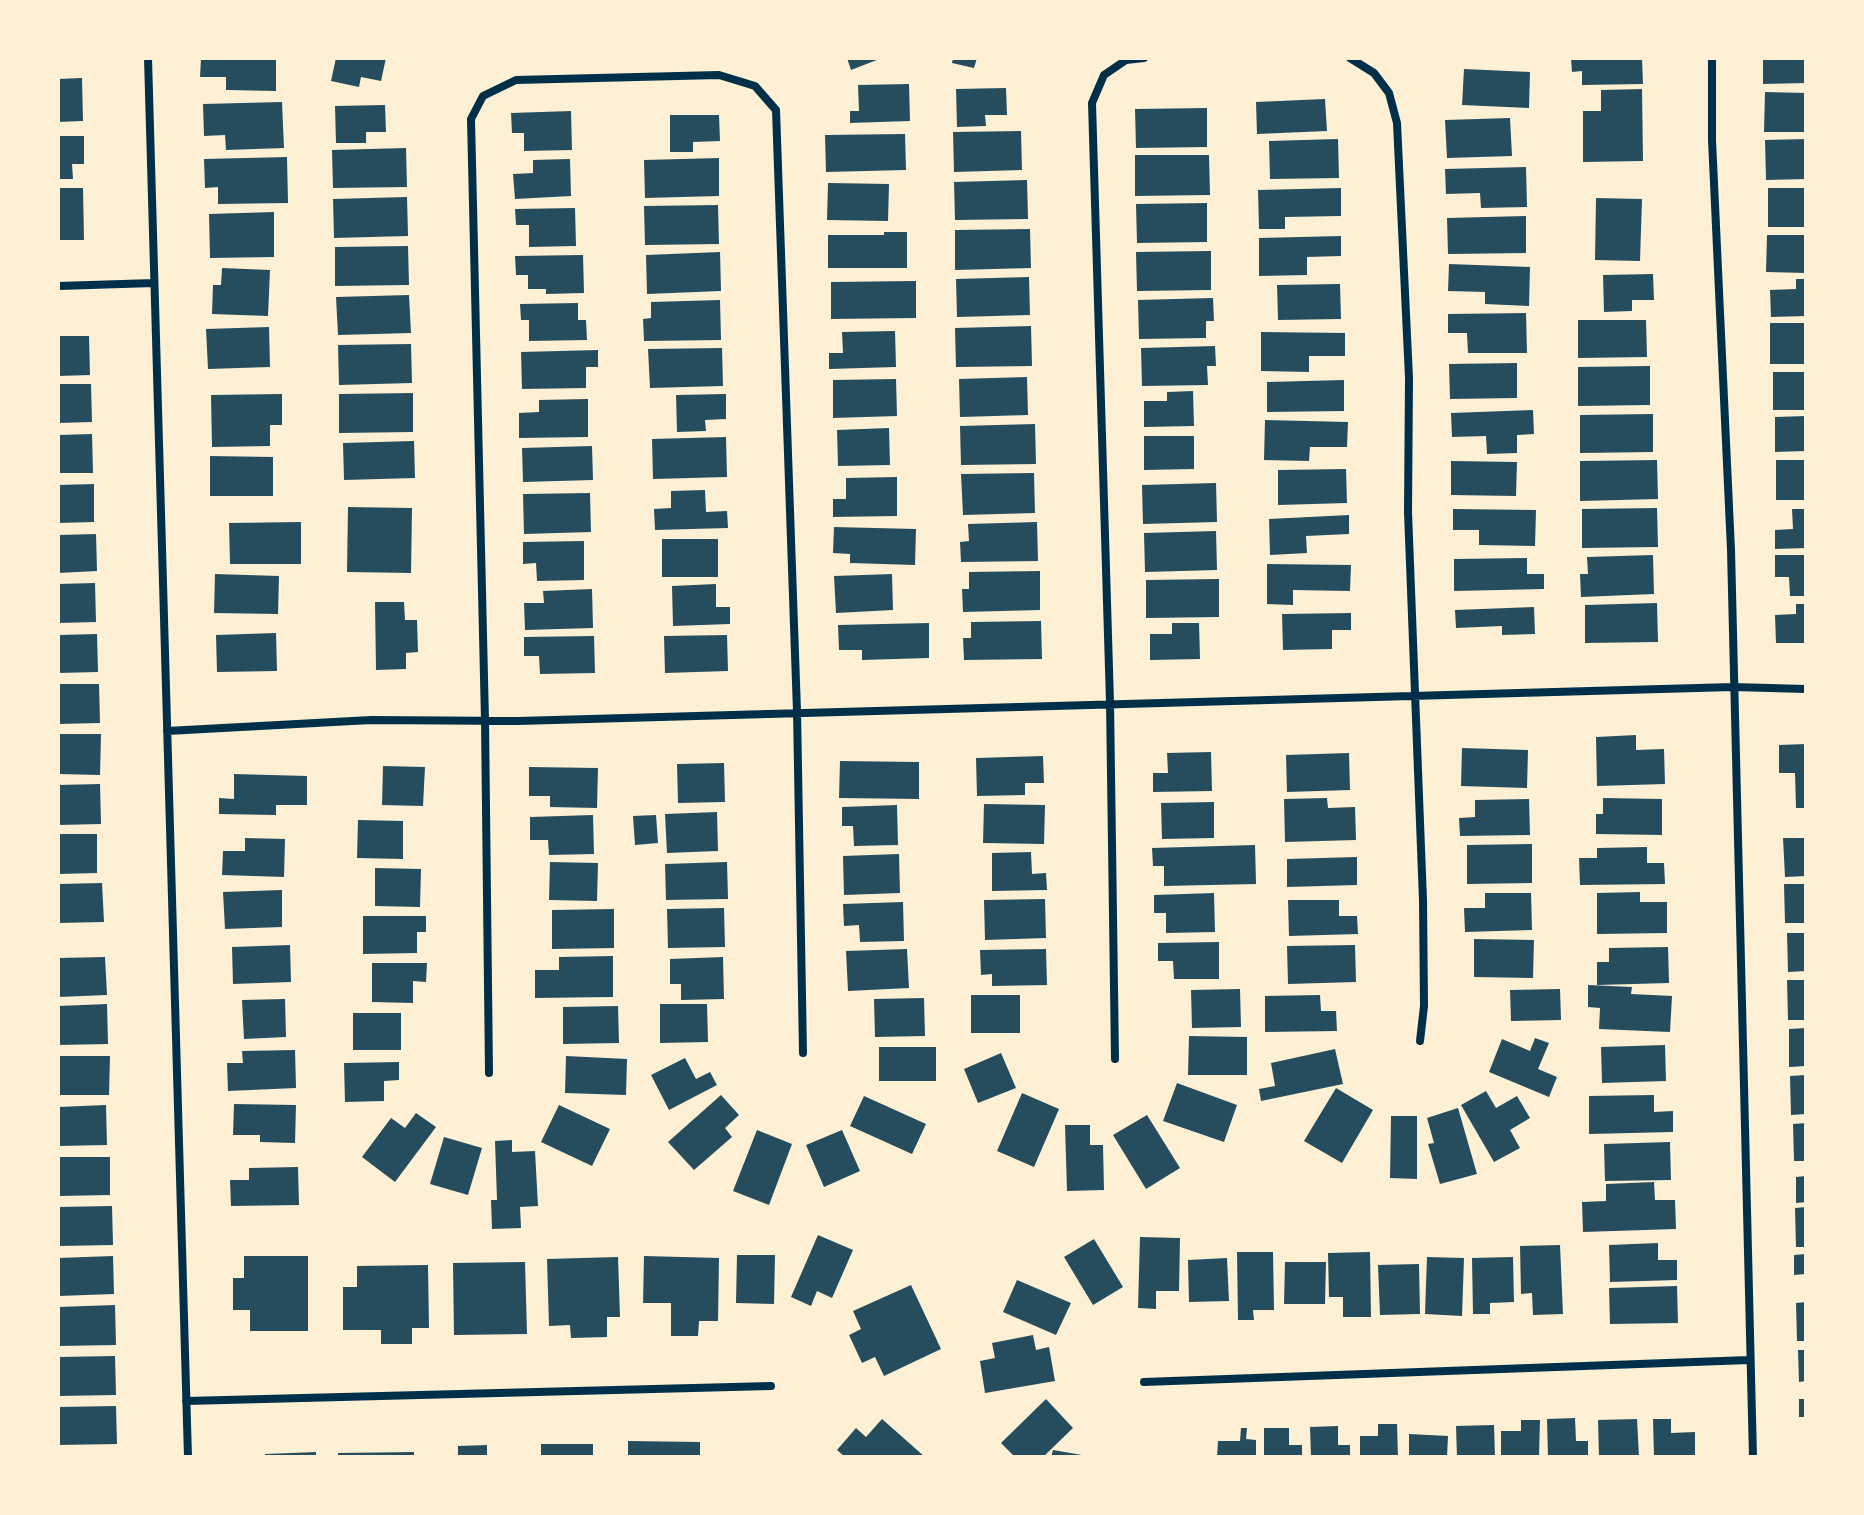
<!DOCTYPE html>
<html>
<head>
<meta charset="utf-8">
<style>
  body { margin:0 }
  #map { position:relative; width:1864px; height:1515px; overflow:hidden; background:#fdf0d5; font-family:"Noto Sans",sans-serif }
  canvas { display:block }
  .frame { position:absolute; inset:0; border:60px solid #fdf0d5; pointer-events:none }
</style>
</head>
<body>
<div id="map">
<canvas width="1864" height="1515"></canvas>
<div class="frame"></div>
</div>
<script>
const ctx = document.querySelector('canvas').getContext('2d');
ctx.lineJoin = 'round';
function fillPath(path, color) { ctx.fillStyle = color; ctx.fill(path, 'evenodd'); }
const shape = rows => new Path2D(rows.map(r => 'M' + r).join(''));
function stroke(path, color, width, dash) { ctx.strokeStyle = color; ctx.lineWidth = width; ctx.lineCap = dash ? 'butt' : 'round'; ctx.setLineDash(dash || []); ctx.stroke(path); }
fillPath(shape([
  [201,58,276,58,276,91,226,90,226,77,200,77],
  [336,58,386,58,381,81,361,77,359,87,331,81],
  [847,58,882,58,851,70],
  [953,58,977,58,974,68,952,63],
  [1571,58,1642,58,1643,84,1582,85,1582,71,1572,72],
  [1763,58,1806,58,1806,83,1763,84],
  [1464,69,1530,72,1529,108,1462,105],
  [82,78,83,121,58,122,58,79],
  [909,84,910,121,850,123,850,111,859,111,858,85],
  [1006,88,1007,115,985,115,986,126,957,127,956,89],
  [1642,89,1643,161,1583,162,1583,111,1601,111,1601,90],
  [1765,92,1806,93,1806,132,1764,132],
  [1325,99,1327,131,1257,134,1256,102],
  [282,102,284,148,226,150,225,135,204,136,203,104],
  [385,105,386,132,366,132,366,143,336,143,335,106],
  [1207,108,1207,147,1136,148,1135,109],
  [571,111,572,150,524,151,524,133,512,133,511,113],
  [670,115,719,115,720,141,693,142,693,152,670,152],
  [1510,118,1512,156,1447,158,1445,120],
  [1021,131,1022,170,954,172,953,132],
  [905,134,906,170,826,172,825,135],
  [58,136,84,136,84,164,72,164,73,179,58,179],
  [1338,139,1339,178,1270,179,1269,141],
  [1806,139,1806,179,1766,180,1765,140],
  [406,148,407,187,333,188,332,150],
  [1135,155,1209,155,1210,195,1135,196],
  [287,157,288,203,218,204,218,187,205,188,204,159],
  [719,158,719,196,645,198,644,160],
  [570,159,571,196,515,199,513,174,533,173,533,160],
  [1526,167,1527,207,1481,208,1480,193,1446,194,1445,169],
  [1027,180,1028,219,955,220,954,182],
  [828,183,889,184,888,221,827,220],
  [58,188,83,188,84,240,58,240],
  [1341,188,1341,216,1285,217,1285,229,1259,229,1258,190],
  [1768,188,1806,188,1806,227,1768,227],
  [407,197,408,236,334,238,333,199],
  [1596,198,1642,199,1640,261,1595,260],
  [1207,203,1207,242,1137,243,1136,204],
  [718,205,719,244,645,245,644,206],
  [575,208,576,246,529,247,529,225,516,225,515,209],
  [274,212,274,257,210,258,209,214],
  [1526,216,1526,253,1448,254,1447,218],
  [1030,229,1031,268,955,270,955,230],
  [884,232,907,232,907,268,828,268,828,235,884,235],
  [1767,235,1806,235,1806,273,1766,272],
  [1341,236,1341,256,1307,257,1307,275,1259,276,1259,238],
  [408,246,409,285,335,286,335,247],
  [1211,251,1211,290,1137,291,1136,252],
  [720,252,721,291,647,294,646,255],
  [583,255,584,293,546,294,546,289,528,289,528,275,516,275,515,256],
  [1449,264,1530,267,1529,306,1485,304,1485,292,1448,291],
  [222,268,270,270,268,316,212,314,213,285,221,285],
  [1653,274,1654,300,1632,300,1632,311,1604,312,1603,275],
  [1029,277,1030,315,957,317,956,279],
  [1796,279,1806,279,1806,316,1771,317,1770,290,1796,289],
  [916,281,916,318,831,319,831,282],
  [1340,284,1341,319,1278,320,1277,285],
  [409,295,411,333,338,335,336,297],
  [1213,298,1214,321,1206,321,1206,338,1139,339,1138,300],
  [720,300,721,340,644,341,643,319,651,318,651,302],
  [578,303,578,320,586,320,587,340,529,341,529,320,521,320,520,304],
  [1526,313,1527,353,1468,353,1467,333,1448,333,1448,314],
  [1578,320,1646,320,1647,357,1578,358],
  [1770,323,1806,323,1806,364,1770,364],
  [1031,326,1032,366,956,367,955,328],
  [269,327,270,367,208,369,206,329],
  [895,331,896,367,829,369,829,353,843,353,842,332],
  [1261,332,1345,333,1345,356,1309,356,1309,372,1261,371],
  [58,336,89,336,90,375,58,376],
  [411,344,412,383,339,385,338,345],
  [1215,346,1216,366,1207,366,1208,385,1142,386,1141,348],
  [722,348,723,386,650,388,648,349],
  [598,350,598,367,586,367,586,388,522,389,521,352],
  [1517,363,1517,398,1450,399,1449,364],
  [1650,366,1650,405,1578,406,1578,367],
  [1773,372,1806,372,1806,410,1773,410],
  [1027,377,1028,415,960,417,959,379],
  [896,379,897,416,833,418,833,380],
  [1344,380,1344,411,1267,412,1267,382],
  [58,384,91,384,92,422,58,423],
  [1193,391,1194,426,1144,427,1144,401,1167,401,1167,392],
  [413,393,413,432,339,433,339,394],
  [282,394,282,425,270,425,270,446,212,447,211,395],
  [726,394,726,419,705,420,706,431,677,432,676,395],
  [588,399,588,437,519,438,519,413,539,412,539,400],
  [1533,410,1534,434,1517,435,1517,453,1487,454,1486,436,1452,437,1451,413],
  [1653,414,1653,452,1580,453,1580,415],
  [1806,416,1806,451,1775,452,1775,417],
  [1265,420,1348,422,1347,447,1310,447,1309,461,1264,460],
  [1035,424,1036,464,961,465,960,426],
  [889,428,890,465,838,466,837,430],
  [92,434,93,473,58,473,58,435],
  [1144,436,1194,436,1194,469,1144,470],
  [726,437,727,477,653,479,652,439],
  [414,441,415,478,344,480,343,443],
  [592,446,593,480,523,482,522,448],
  [210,456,273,457,273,496,210,496],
  [1657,460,1658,499,1580,501,1580,461],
  [1776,460,1806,460,1806,500,1776,500],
  [1451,461,1517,462,1516,496,1451,495],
  [1346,469,1347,503,1278,505,1278,470],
  [1034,473,1035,513,963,515,961,474],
  [897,477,897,516,833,517,833,499,846,499,846,478],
  [1216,483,1217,522,1143,524,1142,485],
  [94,484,94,522,58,523,58,485],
  [705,490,706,512,727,511,728,528,655,530,654,509,671,508,671,491],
  [590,493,591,532,524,534,523,494],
  [348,507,412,508,411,573,347,572],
  [1657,508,1658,547,1582,548,1582,509],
  [1453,509,1536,510,1535,546,1479,545,1479,530,1453,530],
  [1792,509,1806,509,1806,548,1775,549,1775,530,1793,529],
  [1349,515,1349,534,1306,536,1307,553,1270,555,1269,519],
  [301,522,301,564,230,564,229,523],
  [1037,522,1038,561,961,562,960,542,969,541,968,524],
  [834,527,916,529,915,565,850,563,850,554,833,553],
  [1216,531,1217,570,1145,572,1144,533],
  [96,534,97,571,58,573,58,535],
  [662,539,718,539,718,577,662,577],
  [584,541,584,580,537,581,536,563,523,564,523,542],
  [1653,555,1654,594,1581,597,1580,574,1588,574,1587,557],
  [1775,555,1806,555,1806,596,1790,596,1789,577,1775,577],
  [1527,558,1527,574,1544,574,1544,589,1454,591,1454,559],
  [1267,564,1351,565,1350,591,1293,590,1293,605,1267,604],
  [1040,571,1040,610,963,612,962,589,969,589,969,572],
  [215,574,279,576,278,614,214,613],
  [892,574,893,610,836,613,834,576],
  [1219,579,1219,617,1146,618,1146,580],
  [95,583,96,622,58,623,58,584],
  [716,584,716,607,730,607,730,624,673,626,672,586],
  [592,589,593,628,525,630,524,603,544,603,543,591],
  [375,602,404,602,405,620,417,620,418,652,406,653,406,669,376,670],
  [1657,603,1658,642,1585,643,1585,605],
  [1796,604,1806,604,1806,643,1776,643,1775,615,1796,614],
  [1534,607,1535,634,1502,635,1502,626,1456,628,1455,610],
  [1351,613,1351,630,1332,630,1332,649,1283,650,1282,614],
  [1041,621,1042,659,964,660,963,638,971,638,971,622],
  [929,623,929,658,862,660,862,650,839,650,838,625],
  [1172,623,1199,623,1200,659,1150,660,1150,634,1172,634],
  [276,633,277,671,217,672,216,635],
  [97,634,98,672,58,673,58,635],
  [727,635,728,671,665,673,664,636],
  [594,636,595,673,540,674,539,656,524,656,524,637],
  [58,684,99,684,100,723,58,724],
  [58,734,101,734,100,775,58,774],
  [1636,735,1636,750,1664,749,1665,784,1597,786,1596,737],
  [1806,744,1806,808,1796,808,1795,773,1779,773,1779,745],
  [1462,748,1528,750,1527,788,1461,786],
  [1211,752,1212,791,1153,792,1153,773,1168,773,1167,753],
  [1349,753,1350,790,1287,792,1286,755],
  [1043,756,1044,783,1025,783,1025,795,977,796,976,758],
  [840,761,919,762,919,799,839,798],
  [724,763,725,802,678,803,677,764],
  [383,766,425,767,423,806,382,805],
  [529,767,598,768,597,808,550,807,550,796,529,796],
  [234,774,307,776,307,805,276,805,276,815,219,814,219,798,234,799],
  [100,784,101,824,58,825,58,785],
  [1327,798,1328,808,1355,807,1356,840,1285,842,1284,799],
  [1603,798,1662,799,1662,835,1596,834,1596,814,1603,814],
  [1529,799,1530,835,1460,836,1459,818,1475,817,1475,800],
  [1214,802,1214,838,1162,839,1161,803],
  [984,804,1045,805,1044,844,983,843],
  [897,805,898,845,854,846,853,826,842,826,842,807],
  [717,812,718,851,667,853,665,814],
  [593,815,594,854,549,855,548,840,530,840,530,817],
  [656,815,658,843,635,845,633,816],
  [358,820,403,821,403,859,357,858],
  [58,834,97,834,97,873,58,874],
  [245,838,285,839,284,877,222,875,223,851,245,851],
  [1783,838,1806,838,1806,876,1785,877],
  [1532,844,1532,883,1467,884,1467,845],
  [1255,845,1256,884,1164,886,1164,866,1153,866,1152,848],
  [1647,847,1647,863,1664,863,1665,884,1580,885,1579,858,1597,858,1597,848],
  [1031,852,1032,874,1046,873,1047,890,992,891,992,853],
  [899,854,900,893,844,895,843,856],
  [1357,857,1357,885,1287,887,1287,859],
  [550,862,598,863,597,901,549,900],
  [727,862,728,899,666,900,665,864],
  [375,868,421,869,420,907,375,906],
  [102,883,104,922,58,923,58,884],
  [1784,884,1806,884,1806,923,1785,923],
  [282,890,282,927,225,929,223,892],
  [1640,892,1640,902,1667,902,1667,933,1597,934,1597,893],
  [1214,893,1215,932,1166,933,1166,913,1154,913,1154,895],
  [1485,893,1531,893,1532,930,1465,932,1464,908,1485,908],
  [1045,899,1046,938,985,940,984,900],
  [1288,900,1339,900,1339,916,1357,916,1358,934,1289,936],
  [903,902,904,941,860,942,859,925,844,926,843,904],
  [724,908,725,947,668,948,667,909],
  [614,909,614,948,552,949,552,910],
  [363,916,426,916,426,932,417,932,417,953,363,954],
  [1787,933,1806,933,1806,971,1788,972],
  [1474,939,1534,940,1533,978,1474,977],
  [1219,942,1219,979,1174,979,1173,961,1158,961,1158,943],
  [290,945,291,982,233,984,232,947],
  [1355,945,1356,982,1288,984,1287,946],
  [1668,947,1669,983,1597,985,1597,962,1609,962,1609,948],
  [907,949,909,988,848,991,846,951],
  [1046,949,1047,985,992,986,992,974,981,975,980,950],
  [613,956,613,997,535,998,535,970,559,970,559,957],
  [105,957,107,995,58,997,58,958],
  [723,957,724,999,681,1000,681,984,670,984,670,959],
  [372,963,427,963,426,982,413,981,413,1003,372,1002],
  [1787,980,1806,980,1806,1020,1788,1020],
  [1588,985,1632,987,1631,994,1672,996,1670,1032,1599,1029,1600,1008,1588,1007],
  [1240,989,1241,1027,1192,1028,1191,990],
  [1560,989,1561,1020,1511,1021,1510,990],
  [971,995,1020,995,1020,1033,971,1033],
  [1320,995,1321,1011,1336,1011,1337,1031,1265,1032,1265,996],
  [924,998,925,1036,875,1037,874,999],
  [285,999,286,1037,244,1039,242,1000],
  [107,1004,108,1044,58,1045,58,1006],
  [660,1004,707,1004,708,1042,660,1043],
  [618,1006,619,1043,563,1044,563,1007],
  [353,1013,401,1013,401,1050,353,1050],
  [1806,1028,1806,1066,1789,1067,1789,1029],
  [1189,1036,1247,1037,1247,1075,1188,1075],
  [1535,1038,1549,1043,1538,1069,1557,1077,1549,1097,1489,1072,1502,1039,1530,1051],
  [1665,1045,1666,1081,1602,1083,1601,1047],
  [879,1047,936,1047,936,1081,879,1081],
  [1335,1049,1343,1084,1261,1101,1259,1089,1275,1086,1271,1063],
  [295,1050,296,1088,228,1091,227,1063,243,1063,242,1051],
  [1001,1053,1016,1088,978,1103,964,1069],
  [58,1056,110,1056,109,1095,58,1095],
  [566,1056,627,1059,626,1095,565,1093],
  [685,1058,696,1079,710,1072,717,1085,669,1110,651,1075],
  [399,1062,399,1080,384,1081,384,1101,345,1102,344,1063],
  [1806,1075,1806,1114,1791,1115,1790,1076],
  [1177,1083,1237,1105,1224,1142,1163,1121],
  [1336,1088,1373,1110,1342,1163,1304,1141],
  [1486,1091,1496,1108,1517,1096,1530,1118,1510,1130,1520,1148,1494,1162,1461,1105],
  [1022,1093,1059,1109,1034,1167,997,1151],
  [721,1095,739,1115,725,1128,732,1137,694,1170,668,1142],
  [1654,1095,1654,1112,1673,1111,1673,1132,1589,1134,1589,1096],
  [864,1096,926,1124,912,1154,850,1126],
  [234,1104,296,1105,295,1143,260,1142,260,1135,233,1135],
  [106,1105,107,1145,58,1146,58,1107],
  [559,1105,610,1129,592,1166,541,1142],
  [1458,1108,1477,1174,1440,1184,1428,1144,1434,1143,1427,1118],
  [416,1113,436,1127,395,1182,362,1157,391,1118,405,1128],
  [1147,1115,1180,1168,1146,1189,1113,1135],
  [1391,1116,1417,1116,1417,1179,1390,1178],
  [1806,1123,1806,1161,1794,1161,1793,1124],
  [1065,1125,1090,1125,1090,1145,1103,1145,1104,1190,1067,1191],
  [757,1130,792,1144,769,1205,733,1191],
  [842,1130,860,1171,824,1187,806,1145],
  [444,1137,482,1148,468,1195,430,1184],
  [512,1140,512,1152,535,1151,538,1206,520,1207,521,1228,492,1229,491,1200,497,1200,495,1141],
  [1670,1142,1671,1180,1605,1181,1604,1144],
  [58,1157,110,1157,110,1195,58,1196],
  [298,1167,299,1205,231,1206,230,1180,249,1180,249,1168],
  [1806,1176,1806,1202,1796,1203,1796,1177],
  [1654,1182,1655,1200,1675,1200,1676,1229,1583,1232,1582,1202,1606,1201,1606,1184],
  [112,1206,113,1245,58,1246,58,1207],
  [1806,1207,1806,1247,1796,1247,1795,1208],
  [818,1235,853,1250,832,1298,817,1291,811,1306,791,1297],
  [1140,1237,1180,1238,1179,1291,1156,1291,1156,1309,1138,1308],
  [1094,1239,1123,1287,1093,1305,1064,1257],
  [1658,1243,1658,1260,1677,1260,1677,1280,1610,1282,1609,1245],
  [1560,1245,1563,1314,1533,1315,1532,1293,1521,1294,1520,1246],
  [1237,1252,1273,1252,1274,1310,1253,1310,1254,1320,1238,1320],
  [1370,1252,1371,1317,1343,1317,1343,1297,1329,1297,1328,1253],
  [1806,1254,1806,1274,1794,1275,1794,1255],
  [737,1255,775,1255,774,1304,736,1303],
  [113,1256,114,1294,58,1296,58,1258],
  [244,1256,308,1256,308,1331,250,1331,250,1310,233,1310,233,1278,244,1278],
  [644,1256,719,1258,718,1321,699,1321,698,1336,671,1336,671,1303,643,1303],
  [618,1257,620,1317,607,1317,607,1337,571,1338,570,1325,549,1326,547,1259],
  [1427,1257,1464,1258,1462,1316,1425,1314],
  [1513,1257,1514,1302,1490,1303,1490,1314,1473,1314,1472,1258],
  [1227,1258,1229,1301,1189,1302,1188,1260],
  [525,1262,527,1334,454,1335,453,1263],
  [1285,1262,1326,1262,1325,1304,1284,1304],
  [1419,1264,1420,1314,1380,1315,1378,1265],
  [428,1265,429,1328,412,1328,412,1344,381,1344,381,1330,343,1330,343,1287,357,1287,357,1266],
  [1017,1280,1071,1303,1056,1335,1003,1312],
  [911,1285,941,1349,884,1376,875,1357,862,1363,849,1335,861,1329,853,1311],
  [1677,1286,1678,1323,1610,1324,1609,1288],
  [1806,1302,1806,1341,1797,1341,1796,1303],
  [115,1305,116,1345,58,1346,58,1307],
  [1033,1335,1036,1350,1049,1347,1055,1381,985,1393,980,1361,995,1358,992,1343],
  [1798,1350,1806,1350,1806,1381,1799,1382],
  [115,1356,116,1395,58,1396,58,1357],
  [1046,1399,1073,1428,1043,1457,1015,1457,1001,1443],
  [1799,1399,1806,1399,1806,1417,1799,1417],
  [116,1406,117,1444,58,1445,58,1407],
  [1575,1418,1576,1441,1588,1441,1588,1457,1548,1457,1547,1419],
  [882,1419,925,1457,845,1457,837,1450,856,1428,866,1437],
  [1637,1419,1639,1457,1599,1457,1598,1420],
  [1653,1419,1671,1419,1671,1433,1695,1432,1695,1457,1654,1457],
  [1521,1420,1540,1420,1539,1457,1501,1457,1501,1431,1521,1431],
  [1378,1424,1397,1424,1398,1457,1360,1457,1360,1436,1378,1436],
  [1494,1425,1495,1457,1457,1457,1456,1426],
  [1338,1426,1338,1445,1350,1445,1350,1457,1311,1457,1310,1427],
  [1241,1428,1247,1428,1246,1439,1256,1440,1256,1457,1217,1457,1218,1441,1240,1441],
  [1264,1428,1289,1428,1289,1445,1302,1445,1302,1457,1264,1457],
  [1409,1434,1448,1436,1447,1457,1409,1457],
  [628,1441,700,1442,700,1457,628,1457],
  [541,1444,593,1444,593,1457,541,1457],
  [487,1445,487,1457,458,1457,458,1446],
  [1053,1450,1082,1455,1082,1457,1051,1457],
  [316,1452,316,1457,265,1457,265,1454],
  [414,1452,414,1457,338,1457,338,1453]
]), '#264d5e');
stroke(shape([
  [148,58,188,1457],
  [1350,58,1374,73,1389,93,1397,123,1409,378,1408,512,1423,900,1424,1006,1420,1041],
  [1712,58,1712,140,1731,550,1753,1457],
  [58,286,154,283],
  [167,731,371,720,518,721,1733,687,1806,689],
  [1115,1059,1110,702,1092,103,1104,75,1126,60,1144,58],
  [489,1073,485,720,471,119,483,96,516,80,719,75,755,86,776,110,797,711,803,1053],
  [1144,1382,1749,1360],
  [186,1401,771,1386]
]), '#003049', 8);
</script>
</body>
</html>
